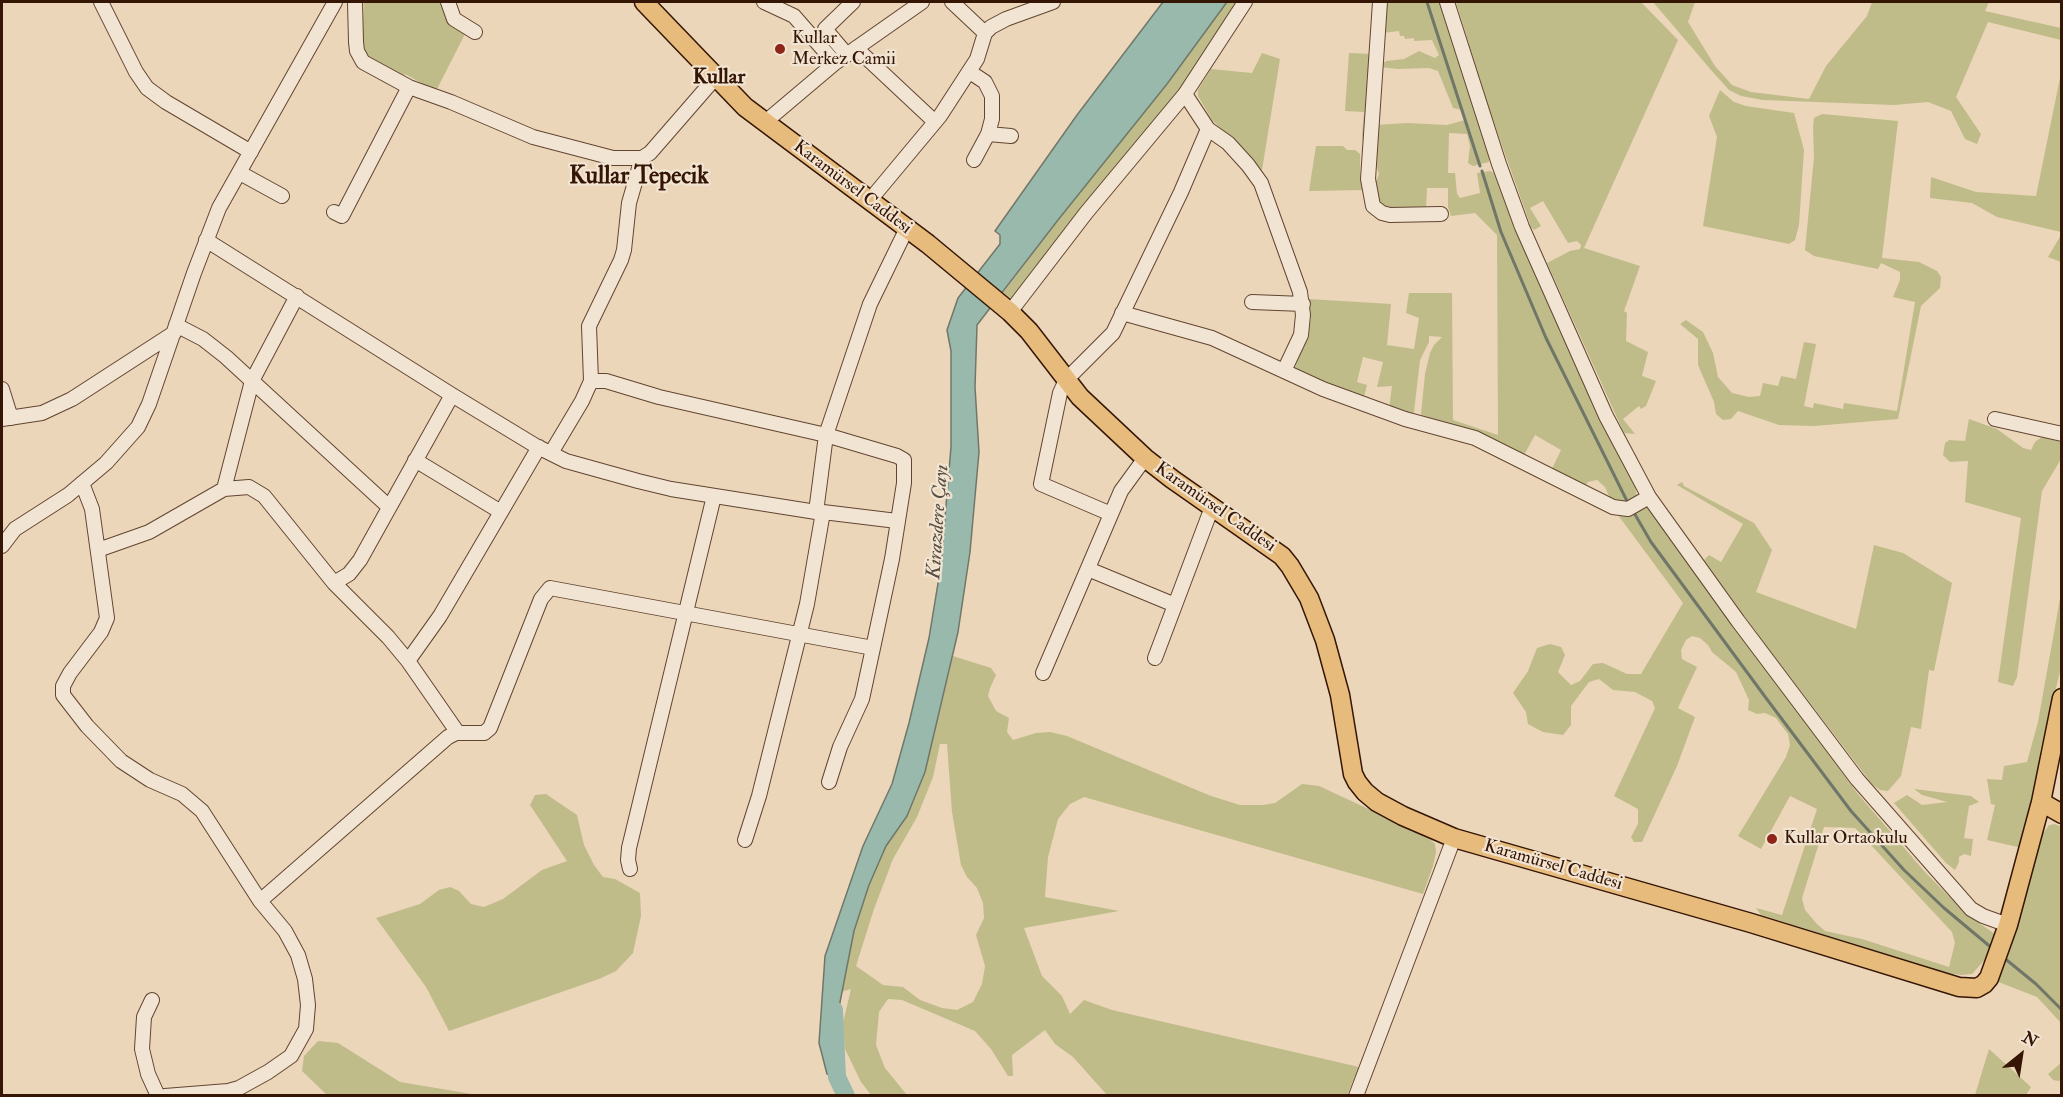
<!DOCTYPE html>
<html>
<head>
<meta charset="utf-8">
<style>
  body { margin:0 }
  #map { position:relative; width:2063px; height:1097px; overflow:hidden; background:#ebd6b9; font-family:"IM FELL Double Pica",serif }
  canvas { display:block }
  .frame { position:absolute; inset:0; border:3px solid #351504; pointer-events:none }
  .north { position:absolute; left:1991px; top:1025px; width:60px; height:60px; -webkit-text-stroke:4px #f2e4d2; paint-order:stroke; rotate:30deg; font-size:16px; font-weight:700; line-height:24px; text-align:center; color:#351504 }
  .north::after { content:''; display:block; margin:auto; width:21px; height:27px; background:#351504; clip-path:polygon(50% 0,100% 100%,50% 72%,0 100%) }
</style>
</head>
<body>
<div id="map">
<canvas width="2063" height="1097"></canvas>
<div class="frame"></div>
<div class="north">N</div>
</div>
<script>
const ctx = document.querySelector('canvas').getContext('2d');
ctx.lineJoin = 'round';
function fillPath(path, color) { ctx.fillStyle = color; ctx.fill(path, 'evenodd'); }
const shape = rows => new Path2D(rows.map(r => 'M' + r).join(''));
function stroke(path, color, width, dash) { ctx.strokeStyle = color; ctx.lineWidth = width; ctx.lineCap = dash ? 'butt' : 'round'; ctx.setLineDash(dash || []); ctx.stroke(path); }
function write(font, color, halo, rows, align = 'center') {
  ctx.font = font + ' "IM FELL Double Pica",serif'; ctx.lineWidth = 4.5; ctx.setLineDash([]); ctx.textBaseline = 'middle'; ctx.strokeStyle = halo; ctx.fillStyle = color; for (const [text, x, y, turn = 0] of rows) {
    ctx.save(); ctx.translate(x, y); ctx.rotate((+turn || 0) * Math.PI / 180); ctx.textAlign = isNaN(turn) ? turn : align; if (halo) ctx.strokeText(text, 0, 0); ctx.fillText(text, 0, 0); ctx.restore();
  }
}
fillPath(shape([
  [364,2,445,2,466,32,436,91,405,74,403,78,369,59,362,49],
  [1227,2,1237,2,1188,79,1013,300,1003,293,1058,220,1167,84],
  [1384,2,1440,2,1490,155,1489,162,1473,166,1468,163,1470,146,1467,134,1449,133,1448,173,1455,173,1457,194,1460,198,1480,193,1477,173,1490,171,1494,173,1554,316,1601,422,1635,486,1637,498,1629,504,1611,501,1605,487,1597,480,1588,482,1585,486,1551,471,1561,450,1535,435,1523,457,1429,421,1421,414,1425,374,1430,353,1434,345,1442,337,1429,336,1429,342,1420,360,1414,412,1409,416,1389,409,1392,386,1377,387,1383,362,1363,357,1357,382,1367,385,1364,397,1294,371,1309,329,1311,318,1309,299,1391,304,1387,345,1414,349,1419,318,1406,313,1409,293,1452,293,1453,420,1498,435,1497,235,1475,213,1451,216,1448,207,1448,188,1427,188,1426,210,1385,208,1376,203,1375,184,1379,174,1374,158,1376,125,1407,123,1447,125,1465,120,1462,110,1453,108,1438,71,1429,68,1398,69,1380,67,1382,63,1387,61,1404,59,1419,51,1435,58,1439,55,1432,40,1414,41,1414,38,1405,39,1404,36,1400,36,1399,31,1383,33],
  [1456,2,1641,2,1678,40,1584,248,1640,266,1624,311,1627,313,1626,341,1648,352,1642,376,1656,381,1646,406,1641,409,1639,406,1623,419,1635,434,1624,433,1547,263,1570,251,1580,249,1581,245,1577,241,1568,243,1543,201,1530,208,1541,226,1534,230,1531,227,1488,106],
  [1653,2,1695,2,1688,22,1715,66,1732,85,1751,92,1809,99,1826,66,1867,16,1872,2,1989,2,1985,11,2061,28,2061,40,1988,22,1956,97,1981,134,1977,144,1965,139,1951,111,1928,102,1894,105,1763,100,1741,96,1729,90,1711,70],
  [1262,53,1280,59,1262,170,1212,120,1198,96,1198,90,1211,69,1252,73],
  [1349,53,1373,54,1366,142,1363,143,1362,135,1364,112,1345,111],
  [2061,73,2061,232,1997,217,1972,203,1930,198,1931,177,1976,192,2036,196],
  [1720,90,1734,102,1746,106,1794,113,1804,150,1799,225,1795,240,1789,244,1703,226,1717,137,1709,116],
  [1822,114,1898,121,1882,258,1919,262,1937,271,1941,277,1940,288,1921,306,1898,419,1814,426,1779,425,1738,411,1731,419,1723,420,1716,414,1714,402,1698,365,1698,339,1680,324,1686,320,1703,332,1713,353,1718,377,1732,393,1749,397,1760,396,1763,383,1778,386,1781,376,1796,379,1804,342,1816,344,1804,406,1813,408,1814,403,1843,409,1844,403,1897,411,1915,302,1893,297,1900,280,1900,272,1881,263,1878,269,1814,256,1805,250,1814,157,1813,127,1814,118],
  [1316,146,1343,146,1347,150,1355,150,1360,154,1360,180,1364,190,1309,191],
  [2061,235,2061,262,2048,257],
  [1969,419,1997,429,2023,448,2031,450,2035,442,2042,437,2061,442,2061,459,2042,491,2017,677,2013,686,1998,682,2021,518,1965,502,1968,461,1950,462,1943,455,1945,443,1949,440,1965,441],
  [1682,482,1684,486,1754,523,1772,550,1756,592,1856,629,1874,545,1903,553,1952,583,1934,671,1929,670,1921,729,1911,727,1901,776,1888,791,1880,790,1872,784,1764,643,1704,560,1709,555,1721,562,1743,524,1677,485],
  [1646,505,1858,794,1924,871,1967,915,1998,936,1990,954,1972,974,1961,975,1947,973,1761,915,1756,908,1782,915,1817,809,1790,796,1761,849,1738,836,1786,757,1790,745,1788,734,1776,718,1765,713,1757,714,1748,710,1749,700,1736,672,1712,652,1708,645,1700,638,1692,636,1686,640,1681,650,1682,659,1697,667,1678,708,1695,717,1677,766,1642,842,1634,842,1631,837,1638,824,1638,809,1614,796,1655,708,1652,701,1635,692,1613,690,1599,679,1589,682,1571,706,1571,725,1563,735,1543,732,1528,724,1526,712,1513,693,1528,671,1537,648,1550,644,1561,647,1565,655,1558,672,1571,685,1580,681,1593,664,1603,663,1627,674,1641,674,1683,603,1618,515,1629,514],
  [1824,827,1855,828,1952,932,1955,943,1949,967,1862,939,1825,931,1817,924,1805,910,1802,898],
  [2061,593,2061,668,2040,752,2038,784,2022,848,1987,840,1995,805,1991,804,1987,779,2002,780,2004,766,2027,762,2038,722],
  [953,656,991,668,996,675,990,688,988,696,996,711,1009,718,1007,732,1013,740,1036,733,1050,732,1067,736,1211,796,1240,805,1263,805,1275,803,1302,784,1319,786,1427,836,1435,844,1436,852,1433,866,1423,894,1084,797,1070,804,1058,819,1048,857,1045,897,1119,911,1024,928,1042,976,1062,996,1070,1014,1084,1000,1112,1010,1359,1067,1347,1095,1107,1095,1073,1057,1055,1044,1045,1030,1012,1055,1013,1076,1008,1076,991,1049,975,1031,902,1000,888,999,879,1012,876,1045,885,1068,907,1095,871,1095,861,1082,845,1049,843,1023,851,989,841,992,854,932,869,885,886,846,907,816,925,772],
  [940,744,947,744,952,812,961,865,967,877,977,888,983,903,984,918,976,935,985,966,982,984,973,1002,957,1010,942,1008,920,1000,903,987,883,985,856,966,874,909,893,859,917,817,933,777],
  [1914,789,1971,796,1979,802,1969,806,1964,838,1973,839,1971,856,1964,854,1959,857,1959,862,1955,870,1946,863,1894,803,1907,795,1922,805,1947,802,1922,795],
  [546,794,577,815,584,845,594,865,603,877,615,879,640,893,641,916,633,953,616,971,599,979,449,1031,426,987,376,918,420,904,439,890,450,887,459,891,471,904,484,907,503,899,542,870,567,861,530,805,535,795],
  [2055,824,2061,827,2061,1023,2037,997,1996,981,2042,835,2049,825],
  [318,1041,338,1043,400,1082,478,1095,327,1095,302,1071,304,1056],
  [1989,1049,2031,1087,2026,1095,1975,1095],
  [2061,1063,2061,1080,2059,1081,2053,1080,2048,1074]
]), '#bfbc8a');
const water = shape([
  [1163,2,1227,2,1167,84,1058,220,977,325,975,387,979,452,970,552,958,632,925,772,907,816,886,846,869,885,854,931,831,1048,837,1077,827,1074,819,1043,825,956,863,846,892,784,909,723,929,638,941,565,951,447,951,351,947,330,958,298,1000,244,1000,235,995,231,1077,115,1163,2]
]);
fillPath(water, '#98b9ac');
stroke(water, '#707769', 1.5);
stroke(shape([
  [1427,2,1480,166],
  [1482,171,1501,232,1546,338,1628,503],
  [1633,511,1651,542,1766,698,1851,811,1904,870,1944,908,1993,949],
  [2003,957,2036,984,2062,1010]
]), '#707769', 3);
stroke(shape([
  [834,1010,837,1077,846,1096]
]), '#98b9ac', 18);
const minor = shape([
  [101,2,136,72,147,88,166,102,251,152],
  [355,2,356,42,357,51,363,62,409,87,451,102,533,137,613,158,642,158,650,153,716,77],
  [448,2,454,19,475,32],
  [764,2,794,16,835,63],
  [1380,2,1368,179,1373,206,1382,213,1390,215,1441,214],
  [1447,2,1499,164,1522,227,1606,416,1649,497,1738,621,1857,779,1971,909,1983,916,2008,925],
  [985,33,991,27,1006,19,1053,2],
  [856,48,935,122],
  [847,55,825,29,853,2],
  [970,72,985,82,992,96,992,119,988,134,1011,136],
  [764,123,835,63,922,2],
  [1208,129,1228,143,1248,165,1261,183,1300,292,1303,315,1301,335,1284,371],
  [974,160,988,134],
  [240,173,282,196],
  [870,200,940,116,977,59,985,33,952,2],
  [334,212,342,216,409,87],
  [206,240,452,395,536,446,566,461,638,481,671,489,816,512],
  [297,296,252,381,224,489,249,487,264,496,334,583,349,574,360,560,452,395],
  [1252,302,1303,304],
  [1010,312,1086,213,1185,94],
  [1122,313,1212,338,1323,389,1405,419,1475,438,1613,507,1628,509,1649,497],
  [176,325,203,339,226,357,389,507],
  [591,381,589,326,621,260,624,250,629,203,642,158],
  [2,389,11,418],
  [2,419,42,413,72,399,174,333],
  [1995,419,2062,434],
  [415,460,501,512,539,447],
  [82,483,92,509,107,618,101,632,70,673,63,686,63,695,87,726,121,761,150,780,182,794,202,811,260,901,285,931,298,955,305,979,308,1005,306,1029,291,1056,268,1072,239,1088,228,1091,165,1096],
  [823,512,897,521],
  [1111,514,1041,484,1060,393,1066,380,1113,333,1181,192,1208,129,1185,94,1245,2],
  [2,546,15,529,68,495,106,463,138,427,149,404,194,273,219,208,335,2],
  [98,550,149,532,224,489],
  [1088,569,1175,605],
  [334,583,388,637,408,661,458,733],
  [1155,658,1212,507],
  [408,661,440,616,501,512],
  [1043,673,1121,491,1145,458],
  [829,782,840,747,862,699,873,648],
  [745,840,759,796,807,604,823,512,816,512,826,435,870,304,907,228],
  [630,869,628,860,629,848,714,496],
  [260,901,448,737,456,733,484,733,490,728,541,599,550,588,873,648,892,559,904,483,904,460,897,456,826,435,659,397,606,381,591,381,582,401,551,453],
  [152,1000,144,1017,142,1049,148,1074,158,1096],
  [1356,1096,1454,838]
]);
const major = shape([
  [644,2,745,107,928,244,1010,312,1029,331,1080,397,1145,458,1172,479,1282,556,1290,566,1309,598,1325,640,1340,695,1353,774,1357,782,1365,792,1377,802,1403,816,1454,838,1751,923,1959,987,1977,988,1984,984,1989,978,2008,925,2041,802,2062,698],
  [2041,802,2062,814]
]);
stroke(minor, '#624531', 16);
stroke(major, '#351504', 21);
stroke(minor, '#f2e4d2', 14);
stroke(major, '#e6bb7c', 18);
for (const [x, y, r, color] of [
  [780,49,6,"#8f2418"],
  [1772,839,6,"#8f2418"]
]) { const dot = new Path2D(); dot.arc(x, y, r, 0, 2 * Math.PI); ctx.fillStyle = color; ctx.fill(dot); stroke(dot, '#f2e4d2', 2); }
write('18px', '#351504', '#f2e4d2', [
  ["Kullar",792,39],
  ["Merkez Camii",792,60],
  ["Kullar Ortaokulu",1784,839]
], 'left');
write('18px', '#351504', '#f2e4d2', [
  ["Karamürsel Caddesi",852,188,37],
  ["Karamürsel Caddesi",1215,508,35],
  ["Karamürsel Caddesi",1553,866,16]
]);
write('italic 20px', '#584e3f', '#f2e4d2', [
  ["Kirazdere Çayı",939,522,-86]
]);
write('bold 21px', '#351504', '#f2e4d2', [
  ["Kullar",719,78]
]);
write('bold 24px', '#351504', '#f2e4d2', [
  ["Kullar Tepecik",639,178]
]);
</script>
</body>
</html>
